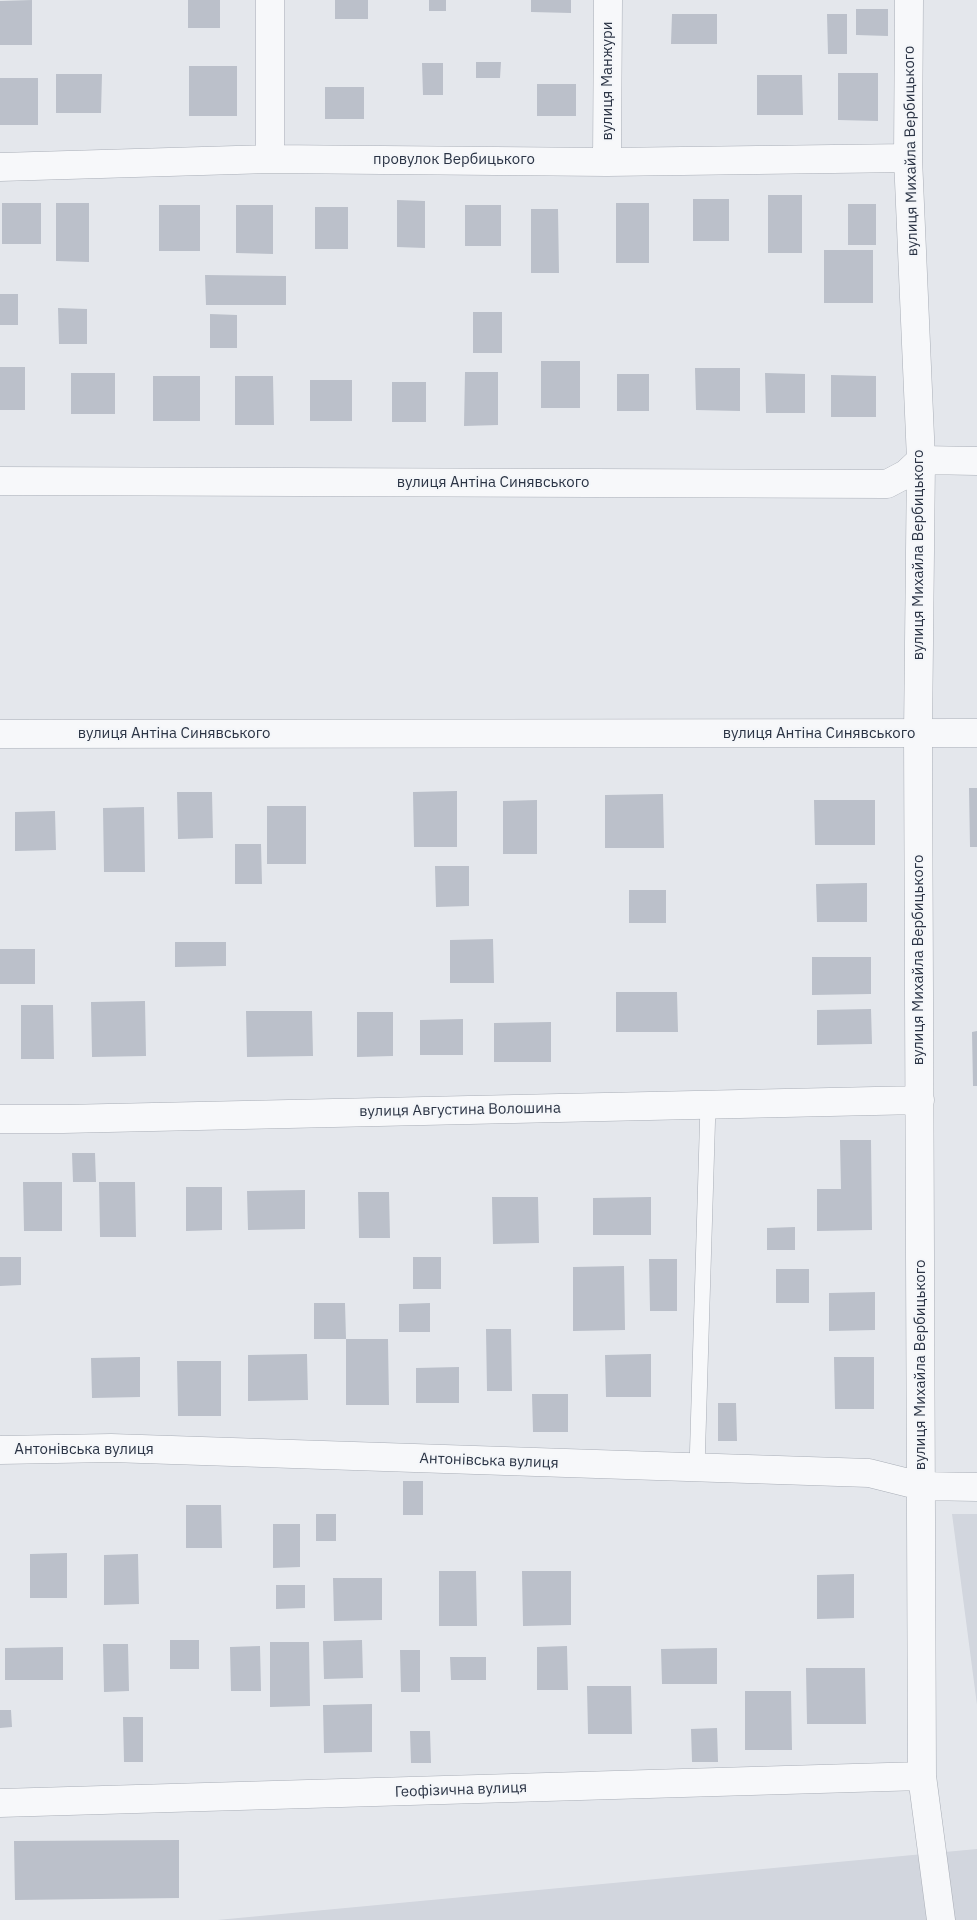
<!DOCTYPE html>
<html>
<head>
<meta charset="utf-8">
<style>
  body { margin:0 }
  canvas { display:block; background:#e4e7ec }
</style>
</head>
<body>
<canvas width="977" height="1920"></canvas>
<script>
const ctx = document.querySelector('canvas').getContext('2d');
ctx.lineJoin = 'round';
function fillPath(path, color) { ctx.fillStyle = color; ctx.fill(path, 'evenodd'); }
const shape = rows => new Path2D(rows.map(r => 'M' + r).join(''));
function stroke(path, color, width, dash) { ctx.strokeStyle = color; ctx.lineWidth = width; ctx.lineCap = dash ? 'butt' : 'round'; ctx.setLineDash(dash || []); ctx.stroke(path); }
function write(font, color, halo, rows, align = 'center') {
  ctx.font = font + ' "IBM Plex Sans",sans-serif'; ctx.lineWidth = 4; ctx.setLineDash([]); ctx.textBaseline = 'middle'; ctx.strokeStyle = halo; ctx.fillStyle = color; for (const [text, x, y, turn = 0] of rows) {
    ctx.save(); ctx.translate(x, y); ctx.rotate((+turn || 0) * Math.PI / 180); ctx.textAlign = isNaN(turn) ? turn : align; if (halo) ctx.strokeText(text, 0, 0); ctx.fillText(text, 0, 0); ctx.restore();
  }
}
fillPath(shape([
  [952,1514,977,1514,977,1705],
  [977,1849,977,1920,217,1920]
]), '#d2d6de');
fillPath(shape([
  [32,0,32,45,0,45,0,1],
  [188,0,220,0,220,28,188,28],
  [335,0,368,0,368,19,335,19],
  [429,0,446,0,446,11,429,11],
  [531,0,571,0,571,13,531,12],
  [856,9,888,9,888,36,856,35],
  [672,14,717,14,717,44,671,44],
  [827,14,847,14,847,54,828,54],
  [476,62,501,62,500,78,476,78],
  [422,63,443,63,443,95,423,95],
  [189,66,237,66,237,116,189,116],
  [838,73,878,73,878,121,838,120],
  [56,74,102,74,101,113,56,113],
  [757,75,802,75,803,115,757,115],
  [0,78,38,78,38,125,0,125],
  [537,84,576,84,576,116,537,116],
  [325,87,364,87,364,119,325,119],
  [768,195,802,195,802,253,768,253],
  [693,199,729,199,729,241,693,241],
  [397,200,425,201,425,248,397,247],
  [2,203,41,203,41,244,2,244],
  [56,203,89,203,89,262,56,261],
  [616,203,649,203,649,263,616,263],
  [848,204,876,204,876,245,848,245],
  [159,205,200,205,200,251,159,251],
  [236,205,273,205,273,254,236,253],
  [465,205,501,205,501,246,465,246],
  [315,207,348,207,348,249,315,249],
  [531,209,558,209,559,273,531,273],
  [824,250,873,250,873,303,824,303],
  [205,275,286,276,286,305,206,305],
  [0,294,18,294,18,325,0,325],
  [58,308,87,309,87,344,59,344],
  [473,312,502,312,502,353,473,353],
  [210,314,237,315,237,348,210,348],
  [541,361,580,361,580,408,541,408],
  [0,367,25,367,25,410,0,410],
  [695,368,740,368,740,411,696,410],
  [465,372,498,372,498,425,464,426],
  [71,373,115,373,115,414,71,414],
  [765,373,805,374,805,413,766,413],
  [617,374,649,374,649,411,617,411],
  [831,375,876,376,876,417,831,417],
  [153,376,200,376,200,421,153,421],
  [235,376,273,376,274,425,235,425],
  [310,380,352,380,352,421,310,421],
  [392,382,426,382,426,422,392,422],
  [969,788,977,788,977,847,970,847],
  [457,791,457,847,414,847,413,792],
  [177,792,212,792,213,838,178,839],
  [663,794,664,848,605,848,605,795],
  [537,800,537,854,503,854,503,801],
  [814,800,875,800,875,845,815,845],
  [267,806,306,806,306,864,267,864],
  [144,807,145,872,104,872,103,808],
  [55,811,56,850,15,851,15,812],
  [235,844,261,844,262,884,235,884],
  [435,866,469,866,469,906,436,907],
  [867,883,867,922,817,922,816,884],
  [629,890,666,890,666,923,629,923],
  [493,939,494,983,450,983,450,940],
  [175,942,226,942,226,966,175,967],
  [0,949,35,949,35,984,0,984],
  [812,957,871,957,871,994,812,995],
  [616,992,677,992,678,1032,616,1032],
  [145,1001,146,1056,92,1057,91,1002],
  [21,1005,53,1005,54,1059,21,1059],
  [871,1009,872,1044,817,1045,817,1010],
  [246,1011,312,1011,313,1056,247,1057],
  [357,1012,393,1012,393,1056,357,1057],
  [463,1019,463,1055,420,1055,420,1020],
  [551,1022,551,1062,494,1062,494,1023],
  [977,1031,977,1086,973,1086,972,1032],
  [840,1140,871,1140,872,1230,817,1231,817,1189,841,1189],
  [72,1153,95,1153,96,1182,73,1182],
  [23,1182,62,1182,62,1231,24,1231],
  [99,1182,135,1182,136,1237,100,1237],
  [186,1187,222,1187,222,1230,186,1231],
  [305,1190,305,1229,248,1230,247,1191],
  [358,1192,389,1192,390,1238,359,1238],
  [492,1197,538,1197,539,1243,493,1244],
  [651,1197,651,1235,593,1235,593,1198],
  [795,1227,795,1250,767,1250,767,1228],
  [0,1257,21,1257,21,1285,0,1286],
  [413,1257,441,1257,441,1289,413,1289],
  [649,1259,677,1259,677,1311,650,1311],
  [624,1266,625,1330,573,1331,573,1267],
  [776,1269,809,1269,809,1303,776,1303],
  [875,1292,875,1330,829,1331,829,1293],
  [314,1303,345,1303,346,1339,388,1339,389,1405,346,1405,346,1339,314,1339],
  [430,1303,430,1332,399,1332,399,1304],
  [486,1329,511,1329,512,1391,487,1391],
  [307,1354,308,1400,248,1401,248,1355],
  [651,1354,651,1397,606,1397,605,1355],
  [140,1357,140,1397,92,1398,91,1358],
  [834,1357,874,1357,874,1409,835,1409],
  [177,1361,221,1361,221,1416,178,1416],
  [459,1367,459,1403,416,1403,416,1368],
  [532,1394,568,1394,568,1432,533,1432],
  [718,1403,736,1403,737,1441,718,1441],
  [403,1481,423,1481,423,1515,403,1515],
  [186,1505,221,1505,222,1548,186,1548],
  [316,1514,336,1514,336,1541,316,1541],
  [273,1524,300,1524,300,1567,273,1568],
  [67,1553,67,1598,30,1598,30,1554],
  [138,1554,139,1604,104,1605,104,1555],
  [439,1571,476,1571,477,1626,439,1626],
  [522,1571,571,1571,571,1625,523,1626],
  [854,1574,854,1618,817,1619,817,1575],
  [333,1578,382,1578,382,1620,334,1621],
  [276,1585,305,1585,305,1608,276,1609],
  [170,1640,199,1640,199,1669,170,1669],
  [362,1640,363,1678,324,1679,323,1641],
  [270,1642,309,1642,310,1706,270,1707],
  [103,1644,128,1644,129,1691,104,1692],
  [260,1646,261,1691,231,1691,230,1647],
  [567,1646,568,1690,537,1690,537,1647],
  [63,1647,63,1680,5,1680,5,1648],
  [717,1648,717,1684,662,1684,661,1649],
  [400,1650,420,1650,420,1692,401,1692],
  [450,1657,486,1657,486,1680,451,1680],
  [806,1668,865,1668,866,1724,807,1724],
  [587,1686,631,1686,632,1734,588,1734],
  [745,1691,791,1691,792,1750,745,1750],
  [372,1704,372,1752,324,1753,323,1705],
  [0,1710,11,1710,12,1727,0,1728],
  [123,1717,143,1717,143,1762,124,1762],
  [717,1728,718,1762,692,1762,691,1729],
  [410,1731,430,1731,431,1763,411,1763],
  [179,1840,179,1898,15,1900,14,1841]
]), '#bbc0ca');
const service = shape([
  [697,1468,708,1105]
]);
const minor = shape([
  [909,0,908,158,921,460,918,734,922,1776,941,1920],
  [270,159,270,0],
  [607,162,608,0],
  [0,167,270,159,607,162,908,158],
  [0,481,887,484,906,474,921,460,977,461],
  [0,1119,63,1119,920,1100],
  [0,1450,111,1448,869,1473,921,1486,977,1487],
  [0,1803,922,1776]
]);
const tertiary = shape([
  [0,734,977,733]
]);
stroke(service, '#a9aeb7', 16);
stroke(minor, '#a9aeb7', 29);
stroke(tertiary, '#a9aeb7', 29);
stroke(service, '#f7f8fa', 15);
stroke(minor, '#f7f8fa', 28);
stroke(tertiary, '#f7f8fa', 28);
write('15px', '#2b3445', '#f4f6f9', [
  ["вулиця Манжури",608,81,-90],
  ["вулиця Михайла Вербицького",911,151,-91],
  ["провулок Вербицького",454,160],
  ["вулиця Антіна Синявського",493,483],
  ["вулиця Михайла Вербицького",919,555,-90],
  ["вулиця Антіна Синявського",174,734],
  ["вулиця Антіна Синявського",819,734],
  ["вулиця Михайла Вербицького",919,960,-90],
  ["вулиця Августина Волошина",460,1110,-1],
  ["вулиця Михайла Вербицького",921,1365,-90],
  ["Антонівська вулиця",84,1450],
  ["Антонівська вулиця",489,1461,2],
  ["Геофізична вулиця",461,1790,-2]
]);
</script>
</body>
</html>
